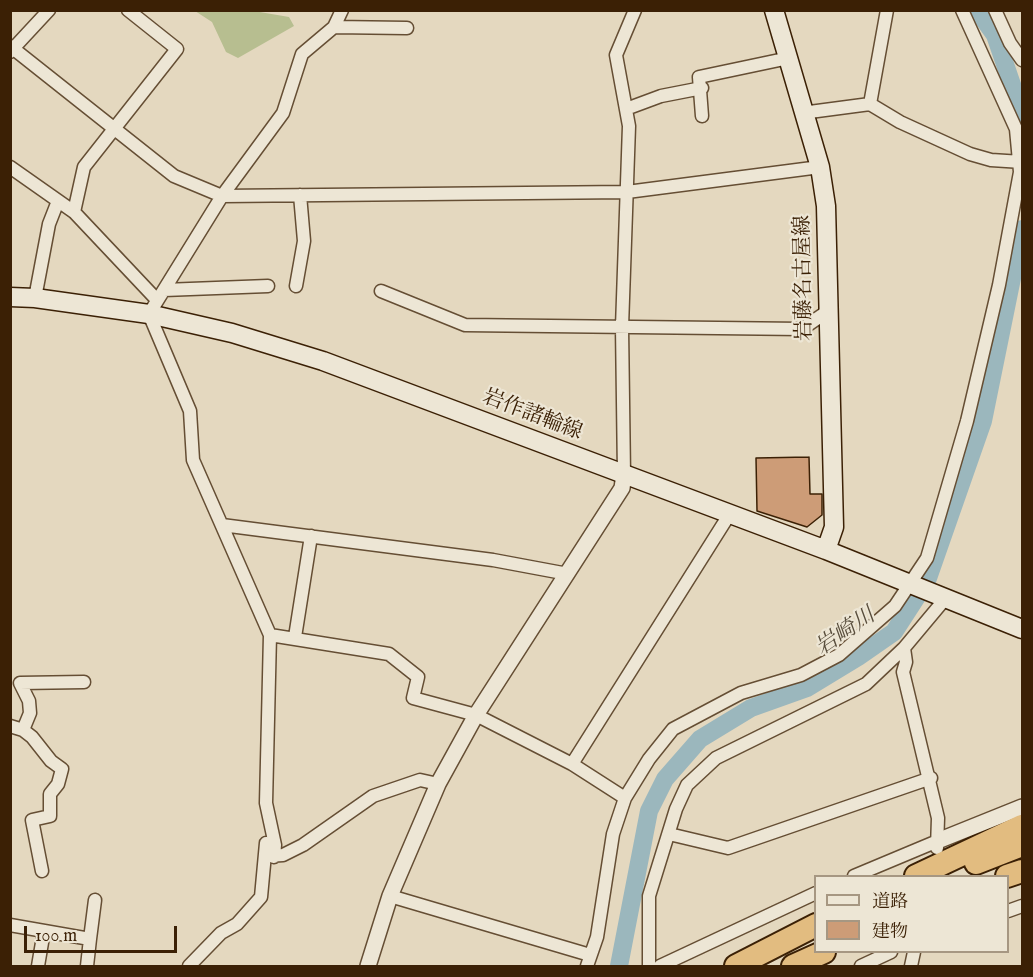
<!DOCTYPE html>
<html>
<head>
<meta charset="utf-8">
<style>
  body { margin:0 }
  #map { position:relative; width:1033px; height:977px; overflow:hidden; background:#e4d8bf; font-family:"IM FELL English","Noto Serif JP",serif }
  canvas { display:block }
  .frame { position:absolute; inset:0; border:12px solid #3b2005; pointer-events:none }
  .legend { position:absolute; left:814px; top:875px; width:195px; height:78px; box-sizing:border-box; background:#ede6d5; border:2px solid #a69782; margin:0; padding:8px 10px; list-style:none; font-size:18px; color:#3b2005 }
  .legend li { display:flex; align-items:center; gap:12px; height:30px }
  .legend b { width:30px; border:2px solid #a69782 }
  .scale { position:absolute; left:24px; top:926px; width:153px; height:27px; box-sizing:border-box; border:3px solid #3b2005; border-top:0; padding-left:8px; font-size:18px; line-height:21px; white-space:nowrap; color:#3b2005; -webkit-text-stroke:4px #ede6d5; paint-order:stroke }
</style>
</head>
<body>
<div id="map">
<canvas width="1033" height="977"></canvas>
<div class="frame"></div>
<ul class="legend">
<li><b style="height:8px;background:#ede6d5"></b>道路</li>
<li><b style="height:16px;background:#cd9c77"></b>建物</li>
</ul>
<div class="scale">100 m</div>
</div>
<script>
const ctx = document.querySelector('canvas').getContext('2d');
ctx.lineJoin = 'round';
function fillPath(path, color) { ctx.fillStyle = color; ctx.fill(path, 'evenodd'); }
const shape = rows => new Path2D(rows.map(r => 'M' + r).join(''));
function stroke(path, color, width, dash) { ctx.strokeStyle = color; ctx.lineWidth = width; ctx.lineCap = dash ? 'butt' : 'round'; ctx.setLineDash(dash || []); ctx.stroke(path); }
function write(font, color, halo, rows, align = 'center') {
  ctx.font = font + ' "IM FELL English","Noto Serif JP",serif'; ctx.lineWidth = 4.5; ctx.setLineDash([]); ctx.textBaseline = 'middle'; ctx.strokeStyle = halo; ctx.fillStyle = color; for (const [text, x, y, turn = 0] of rows) {
    ctx.save(); ctx.translate(x, y); ctx.rotate((+turn || 0) * Math.PI / 180); ctx.textAlign = isNaN(turn) ? turn : align; if (halo) ctx.strokeText(text, 0, 0); ctx.fillText(text, 0, 0); ctx.restore();
  }
}
fillPath(shape([
  [195,11,254,11,289,17,294,26,238,58,226,52,212,22]
]), '#b7be90');
stroke(shape([
  [977,10,995,35,1022,114],
  [619,966,649,811,665,779,700,739,751,708,807,688,858,657,894,632,927,581,983,421,1022,229]
]), '#9bb7bd', 18);
const building = shape([
  [809,457,810,494,822,494,822,515,807,527,757,511,756,458,809,457]
]);
fillPath(building, '#cd9c77');
stroke(building, '#3b2005', 1.5);
const minor = shape([
  [995,10,1010,43,1022,60],
  [334,27,407,28],
  [10,46,174,176,222,196,627,192,820,167],
  [10,52,49,10],
  [870,104,887,10],
  [626,109,661,96,702,88],
  [802,113,870,104,900,122,970,154,991,160,1022,162],
  [702,116,699,77,789,58],
  [10,167,74,212,157,300],
  [74,212,84,167,177,49,128,10],
  [296,286,304,241,300,195],
  [164,290,268,286],
  [381,291,465,325,802,329,828,311],
  [35,298,49,224,58,201],
  [624,475,622,327,629,126,616,55,635,10],
  [222,525,493,560,568,574],
  [270,635,389,654,418,677,413,698,476,715,572,764,625,798,613,834,597,937,587,966],
  [295,637,311,536],
  [10,726,23,730,32,737,51,761,62,769,58,784,50,794,50,816,32,820,42,871],
  [23,730,30,713,29,701,20,683,84,682],
  [572,764,729,515],
  [625,798,649,759,673,729,741,693,801,675,839,655,895,606,927,558,967,421,999,285,1020,172,1016,129,962,10],
  [669,834,728,848,931,778],
  [937,848,938,818,903,672,906,662,904,648,945,599],
  [267,856,283,855,303,845,373,796,420,780,438,784],
  [274,857,275,845,266,803,270,635,193,460,190,411,149,314,222,196,283,113,302,54,334,27,342,10],
  [854,876,940,840],
  [390,896,590,955],
  [1008,911,1022,906],
  [10,925,90,939,87,966],
  [90,939,95,900],
  [38,966,44,931],
  [189,966,221,933,237,924,261,897,266,843],
  [649,966,649,896,676,809,687,785,716,758,866,684,904,648],
  [660,966,816,893],
  [861,966,891,952],
  [911,966,914,952]
]);
const tertiary = shape([
  [940,840,1022,807],
  [368,966,390,896,438,784,476,715,622,488,624,475]
]);
const secondary = shape([
  [774,10,820,167,826,206,834,527,826,550],
  [10,297,35,298,149,314,232,333,323,361,826,550,1022,629]
]);
const motorway = shape([
  [976,863,1022,845],
  [916,876,1022,826],
  [1007,876,1022,871],
  [736,966,816,925],
  [793,966,824,952]
]);
stroke(minor, '#654e34', 15);
stroke(tertiary, '#654e34', 18);
stroke(secondary, '#3b2005', 21);
stroke(motorway, '#3b2005', 26);
stroke(minor, '#ede6d5', 12);
stroke(tertiary, '#ede6d5', 15);
stroke(secondary, '#ede6d5', 18);
stroke(motorway, '#e2bc80', 22);
write('21px', '#3b2005', '#ede6d5', [
  ["岩藤名古屋線",805,278,-91],
  ["岩作諸輪線",532,416,21]
]);
write('italic 22px', '#584d3c', '#ede6d5', [
  ["岩崎川",846,633,-34]
]);
</script>
</body>
</html>
